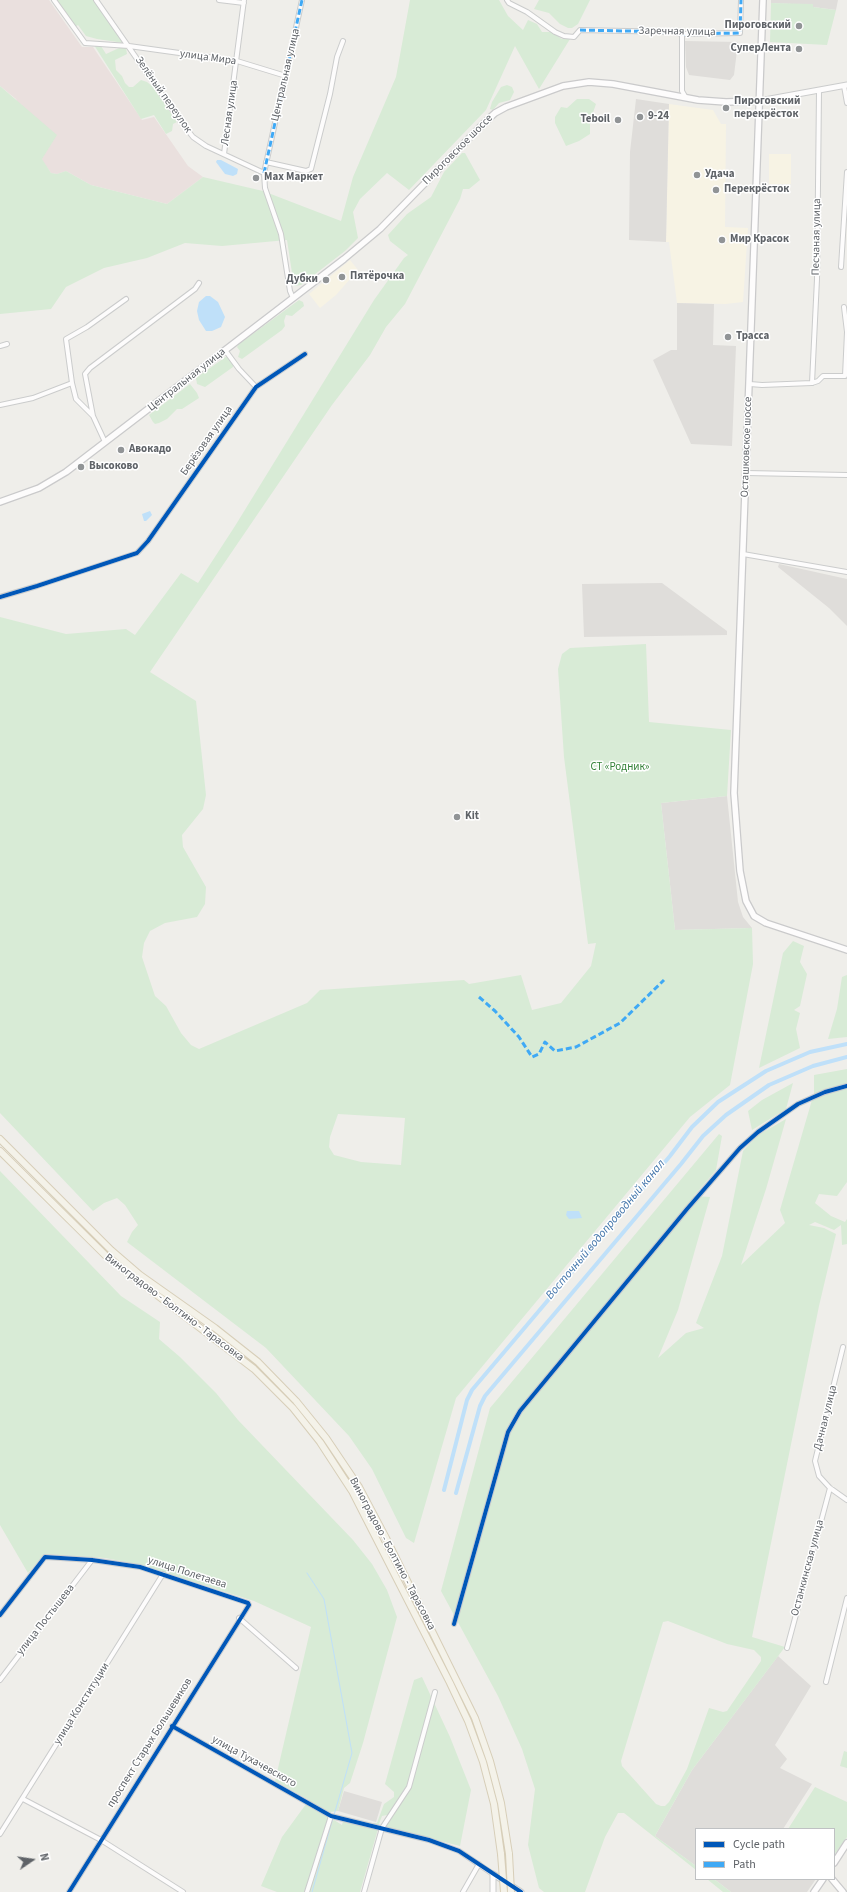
<!DOCTYPE html>
<html>
<head>
<meta charset="utf-8">
<style>
  body { margin:0 }
  #map { position:relative; width:847px; height:1892px; overflow:hidden; background:#efeeea; font-family:"Source Sans 3",sans-serif }
  canvas { display:block }
  .legend { position:absolute; left:695px; top:1828px; width:140px; height:52px; box-sizing:border-box; background:#fff; border:1px solid #bfc1c3; margin:0; padding:5px 7px; list-style:none; font-size:12px; color:#5f6368 }
  .legend li { display:flex; align-items:center; gap:8px; height:20px }
  .legend b { width:20px; border:1px solid #bfc1c3 }
  .north { position:absolute; left:12px; top:1840px; width:40px; height:40px; -webkit-text-stroke:3px #fff; paint-order:stroke; rotate:77deg; font-size:11px; font-weight:700; line-height:16px; text-align:center; color:#5f6368 }
  .north::after { content:''; display:block; margin:auto; width:14px; height:18px; background:#5f6368; clip-path:polygon(50% 0,100% 100%,50% 72%,0 100%) }
</style>
</head>
<body>
<div id="map">
<canvas width="847" height="1892"></canvas>
<ul class="legend">
<li><b style="height:5px;background:#0057b8"></b>Cycle path</li>
<li><b style="height:5px;background:#3fa9f5"></b>Path</li>
</ul>
<div class="north">N</div>
</div>
<script>
const ctx = document.querySelector('canvas').getContext('2d');
ctx.lineJoin = 'round';
function fillPath(path, color) { ctx.fillStyle = color; ctx.fill(path, 'evenodd'); }
const shape = rows => new Path2D(rows.map(r => 'M' + r).join(''));
function stroke(path, color, width, dash) { ctx.strokeStyle = color; ctx.lineWidth = width; ctx.lineCap = dash ? 'butt' : 'round'; ctx.setLineDash(dash || []); ctx.stroke(path); }
function write(font, color, halo, rows, align = 'center') {
  ctx.font = font + ' "Source Sans 3",sans-serif'; ctx.lineWidth = 3; ctx.setLineDash([]); ctx.textBaseline = 'middle'; ctx.strokeStyle = halo; ctx.fillStyle = color; for (const [text, x, y, turn = 0] of rows) {
    ctx.save(); ctx.translate(x, y); ctx.rotate((+turn || 0) * Math.PI / 180); ctx.textAlign = isNaN(turn) ? turn : align; if (halo) ctx.strokeText(text, 0, 0); ctx.fillText(text, 0, 0); ctx.restore();
  }
}
fillPath(shape([
  [669,104,713,110,721,124,726,124,725,227,748,228,743,302,726,304,677,303,669,242,666,242],
  [769,154,791,154,791,184,769,184],
  [350,260,358,270,336,295,320,308,309,294]
]), '#f7f3e4');
fillPath(shape([
  [771,0,838,0,836,10,813,7,813,5,771,3],
  [685,41,738,42,734,75,730,80,689,75,686,67],
  [636,99,669,104,666,242,629,240,630,152],
  [677,303,714,304,713,345,736,346,732,446,691,444,653,360,671,350,677,350],
  [779,564,847,579,847,626,829,608,778,567],
  [662,583,727,631,727,635,584,637,582,584],
  [727,796,738,902,743,917,752,928,675,930,661,803],
  [778,1656,811,1686,775,1745,787,1759,780,1768,812,1784,783,1829,696,1829,696,1866,655,1836,692,1770],
  [344,1791,382,1802,376,1822,338,1811],
  [714,1879,816,1879,807,1892,731,1892]
]), '#dfddda');
fillPath(shape([
  [0,0,49,0,82,47,93,47,142,120,154,117,188,166,203,177,167,204,91,185,66,171,57,174,51,173,41,159,16,99,0,86]
]), '#eae0de');
fillPath(shape([
  [57,0,94,0,124,43,97,39,86,36,78,25,75,27],
  [410,0,499,0,508,16,523,30,528,20,537,24,542,32,551,32,562,39,570,39,539,89,515,46,486,110,409,190,387,173,360,199,353,212,358,238,345,251,301,285,294,286,287,240,222,246,185,243,147,258,104,268,66,287,51,309,0,314,0,86,57,135,42,159,51,173,57,174,66,171,91,185,167,204,203,177,263,191,341,221,353,177,396,77],
  [539,0,590,0,578,24,572,28,568,28,560,24,549,13,534,9],
  [771,3,813,4,813,7,836,10,827,45,770,42],
  [94,45,101,46,106,54,119,48,126,48,127,54,115,60,116,70,122,76,125,83,129,87,133,87,141,80,147,82,153,87,177,122,173,124,172,131,166,134,154,115,141,119],
  [507,85,512,87,514,92,510,100,499,103,493,110,490,109,492,102,501,87],
  [577,99,589,99,596,104,590,121,590,134,579,141,566,146,555,123,555,117,561,107,567,108],
  [462,153,465,153,480,180,469,189,463,189,460,199,405,304,386,327,370,355,332,405,150,672,196,701,206,795,203,809,182,835,183,847,206,887,205,904,197,917,165,923,150,931,144,943,142,957,155,996,166,1006,181,1033,191,1045,199,1049,307,1003,320,990,464,980,469,984,521,975,532,1010,561,1003,591,966,596,943,588,944,564,757,558,669,562,654,570,648,646,644,649,722,731,730,727,796,661,803,675,930,752,928,753,964,730,1085,690,1117,456,1398,414,1543,406,1538,372,1469,349,1436,266,1348,127,1242,132,1232,138,1225,125,1205,117,1198,104,1203,93,1211,0,1113,0,617,66,634,126,629,135,635,181,573,198,583,235,526,374,300,404,258,408,255,390,241,388,235,407,214,431,197,444,172],
  [338,1114,405,1118,401,1165,361,1162,334,1155,329,1147,330,1137],
  [299,300,303,302,304,306,292,316,286,315,284,321,285,326,282,330,242,359,238,357,240,351,237,347,239,344],
  [227,356,233,365,233,367,205,387,197,384,196,378],
  [190,384,197,393,199,398,182,409,177,409,167,419,159,423,155,424,153,422,149,415],
  [793,941,804,946,800,962,807,974,800,1006,794,1010,800,1013,796,1029,800,1048,759,1068,783,953],
  [847,975,847,1037,828,1039,837,1009,842,977],
  [847,1069,847,1182,837,1196,819,1194,815,1203,831,1216,845,1222,847,1219,847,1244,842,1245,841,1225,834,1230,815,1222,809,1225,824,1228,836,1234,819,1306,752,1637,785,1647,692,1770,655,1836,696,1866,696,1870,624,1813,618,1813,605,1837,585,1892,544,1892,539,1888,528,1845,535,1789,522,1749,498,1696,441,1591,490,1408,719,1134,722,1136,716,1170,694,1196,710,1197,678,1310,658,1358,686,1333,704,1328,696,1323,722,1256,743,1151,758,1135,786,1119,766,1189,741,1265,785,1223,780,1210,814,1093,814,1075],
  [668,1621,727,1644,754,1650,761,1657,761,1661,727,1711,723,1712,709,1708,687,1769,669,1802,665,1806,661,1806,656,1804,622,1766,621,1761,663,1622],
  [793,1083,786,1109,752,1130,748,1111,762,1100],
  [0,1171,121,1296,160,1322,159,1339,180,1357,216,1393,238,1420,353,1540,372,1564,387,1590,397,1617,363,1743,350,1783,344,1788,338,1811,330,1812,306,1892,277,1892,261,1886,282,1837,309,1800,275,1781,311,1627,254,1601,137,1564,105,1558,45,1554,28,1573,0,1525],
  [422,1677,450,1737,471,1790,460,1846,388,1828,386,1826,391,1817,387,1815,382,1816,379,1824,373,1825,372,1823,377,1823,384,1804,394,1797,394,1792,385,1784,414,1680],
  [844,1751,847,1752,847,1768,840,1766],
  [815,1787,847,1802,847,1837,834,1855,834,1829,788,1829],
  [334,1820,342,1825,343,1821,378,1829,360,1892,309,1892,331,1822],
  [707,1879,714,1879,731,1892,723,1892]
]), '#d8ebd6');
fillPath(shape([
  [217,160,221,160,238,169,237,174,233,176,225,174,216,162],
  [206,296,210,296,218,302,225,317,221,327,212,331,206,331,199,320,197,311,199,302],
  [150,511,152,515,146,521,144,521,142,514],
  [567,1211,579,1211,582,1218,569,1219,566,1215]
]), '#bfe0f9');
stroke(shape([
  [307,1573,324,1599,352,1753,334,1815],
  [312,1892,333,1818]
]), '#bfe0f9', 1);
stroke(shape([
  [444,1490,467,1400,472,1390,670,1156,692,1127,718,1102,766,1071,810,1052,847,1044],
  [456,1493,480,1406,485,1396,681,1164,703,1136,726,1115,769,1085,813,1066,847,1057]
]), '#bfe0f9', 4);
const minor = shape([
  [54,0,85,43,129,46,237,61,286,76],
  [96,0,181,122,193,137,206,146,264,173],
  [219,0,244,3],
  [507,0,509,3,527,12,555,32,564,36,574,37,580,30,674,32,682,34,740,33,741,0],
  [682,34,682,91,686,98],
  [844,86,847,103],
  [224,154,244,0],
  [266,162,306,171,311,169,330,94,337,57,343,41],
  [841,267,847,172],
  [293,298,290,291,281,234,265,188,264,173,302,0],
  [0,346,7,344],
  [225,350,239,369,256,387],
  [812,383,817,279,819,91],
  [750,384,762,385,812,383,818,381,823,376,845,376,847,332,844,307],
  [0,405,33,398,72,383],
  [93,416,85,374,90,368,195,289,199,283],
  [105,442,93,416,76,399,72,383,66,339,87,327,126,299],
  [746,473,847,475],
  [743,554,847,572],
  [0,597,37,586,137,553,148,541,256,387,305,354],
  [843,1347,815,1461,819,1476,830,1488,847,1500],
  [0,1615,45,1557,92,1560,140,1567,248,1603,249,1605,69,1892],
  [239,1618,296,1668],
  [454,1624,508,1432,520,1411,687,1209,740,1148,758,1132,798,1104,825,1092,847,1086],
  [787,1648,830,1488],
  [0,1680,92,1560],
  [826,1682,847,1598],
  [172,1726,331,1816,429,1840,459,1851,493,1874],
  [23,1799,101,1840,183,1892],
  [0,1834,163,1574],
  [307,1892,331,1816],
  [364,1892,382,1828,409,1787,435,1692],
  [463,1892,479,1864]
]);
const tertiary = shape([
  [759,101,847,85],
  [493,1874,521,1892],
  [493,1892,493,1874]
]);
const secondary = shape([
  [763,0,734,793,740,871,746,901,754,916,766,923,847,950],
  [0,502,39,488,66,472,344,259,380,229,482,125,495,113,506,107,563,86,589,82,613,84,698,100,726,102,759,101],
  [834,1863,847,1843],
  [832,1879,843,1892],
  [814,1892,823,1879]
]);
const primary = shape([
  [0,1139,111,1250,140,1275,215,1328,258,1362,296,1401,326,1438,359,1487,386,1538,475,1718,490,1761,501,1803,509,1854],
  [0,1151,106,1256,254,1369,293,1408,320,1442,352,1491,450,1683,468,1721,483,1762,494,1804,501,1854]
]);
stroke(minor, '#cbcccc', 6);
stroke(tertiary, '#cbcccc', 7);
stroke(secondary, '#cacacb', 8);
stroke(primary, '#d7ceb8', 8);
stroke(minor, '#fdfcfc', 4);
stroke(tertiary, '#fdfcfc', 5);
stroke(secondary, '#fdfcfc', 5.5);
stroke(primary, '#f4f2e9', 6);
const primaryBridge = shape([
  [501,1854,504,1892],
  [509,1854,511,1892]
]);
stroke(primaryBridge, '#d7ceb8', 8, []);
stroke(primaryBridge, '#f4f2e9', 6);
stroke(shape([
  [580,30,674,32,682,34,740,33,741,0],
  [264,173,302,0],
  [479,997,495,1011,519,1037,532,1057,539,1054,545,1042,555,1051,576,1047,620,1023,664,980]
]), '#3fa9f5', 3, [6, 3]);
stroke(shape([
  [0,597,37,586,137,553,148,541,256,387,305,354],
  [0,1615,45,1557,92,1560,140,1567,248,1603,249,1605,69,1892],
  [454,1624,508,1432,520,1411,687,1209,740,1148,758,1132,798,1104,825,1092,847,1086],
  [172,1726,331,1816,429,1840,459,1851,521,1892]
]), '#0057b8', 4);
for (const [x, y, r, color] of [
  [799,26,4,"#919496"],
  [799,49,4,"#919496"],
  [726,108,4,"#919496"],
  [640,117,4,"#919496"],
  [618,120,4,"#919496"],
  [697,175,4,"#919496"],
  [256,178,4,"#919496"],
  [716,190,4,"#919496"],
  [722,240,4,"#919496"],
  [342,277,4,"#919496"],
  [326,280,4,"#919496"],
  [728,337,4,"#919496"],
  [121,450,4,"#919496"],
  [81,467,4,"#919496"],
  [457,817,4,"#919496"]
]) { const dot = new Path2D(); dot.arc(x, y, r, 0, 2 * Math.PI); ctx.fillStyle = color; ctx.fill(dot); stroke(dot, '#fff', 1.5); }
write('bold 11px', '#5f6368', '#fff', [
  ["Пироговский",791,26,"right"],
  ["СуперЛента",791,49,"right"],
  ["Пироговский",734,102],
  ["перекрёсток",734,115],
  ["9-24",648,117],
  ["Teboil",610,120,"right"],
  ["Удача",705,175],
  ["Мах Маркет",264,178],
  ["Перекрёсток",724,190],
  ["Мир Красок",730,240],
  ["Пятёрочка",350,277],
  ["Дубки",318,280,"right"],
  ["Трасса",736,337],
  ["Авокадо",129,450],
  ["Высоково",89,467],
  ["Kit",465,817]
], 'left');
write('11px', '#5f6368', '#fff', [
  ["Заречная улица",677,32,1],
  ["улица Мира",208,58,8],
  ["Центральная улица",286,75,-77],
  ["Зелёный переулок",163,95,55],
  ["Лесная улица",230,113,-82],
  ["Пироговское шоссе",458,150,-45],
  ["Песчаная улица",817,237,-89],
  ["Центральная улица",187,380,-38],
  ["Берёзовая улица",207,441,-55],
  ["Осташковское шоссе",747,447,-88],
  ["Виноградово - Болтино - Тарасовка",174,1308,37],
  ["Дачная улица",826,1418,-76],
  ["Виноградово - Болтино - Тарасовка",392,1554,62],
  ["Останкинская улица",808,1568,-75],
  ["улица Полетаева",187,1573,18],
  ["улица Постышева",46,1620,-52],
  ["улица Конституции",82,1704,-58],
  ["проспект Старых Большевиков",150,1743,-58],
  ["улица Тухачевского",254,1762,29]
]);
write('11px', '#348238', '#fff', [
  ["СТ «Родник»",620,768]
]);
write('italic 12px', '#4174aa', '#fff', [
  ["Восточный водопроводный канал",606,1230,-50]
]);
</script>
</body>
</html>
